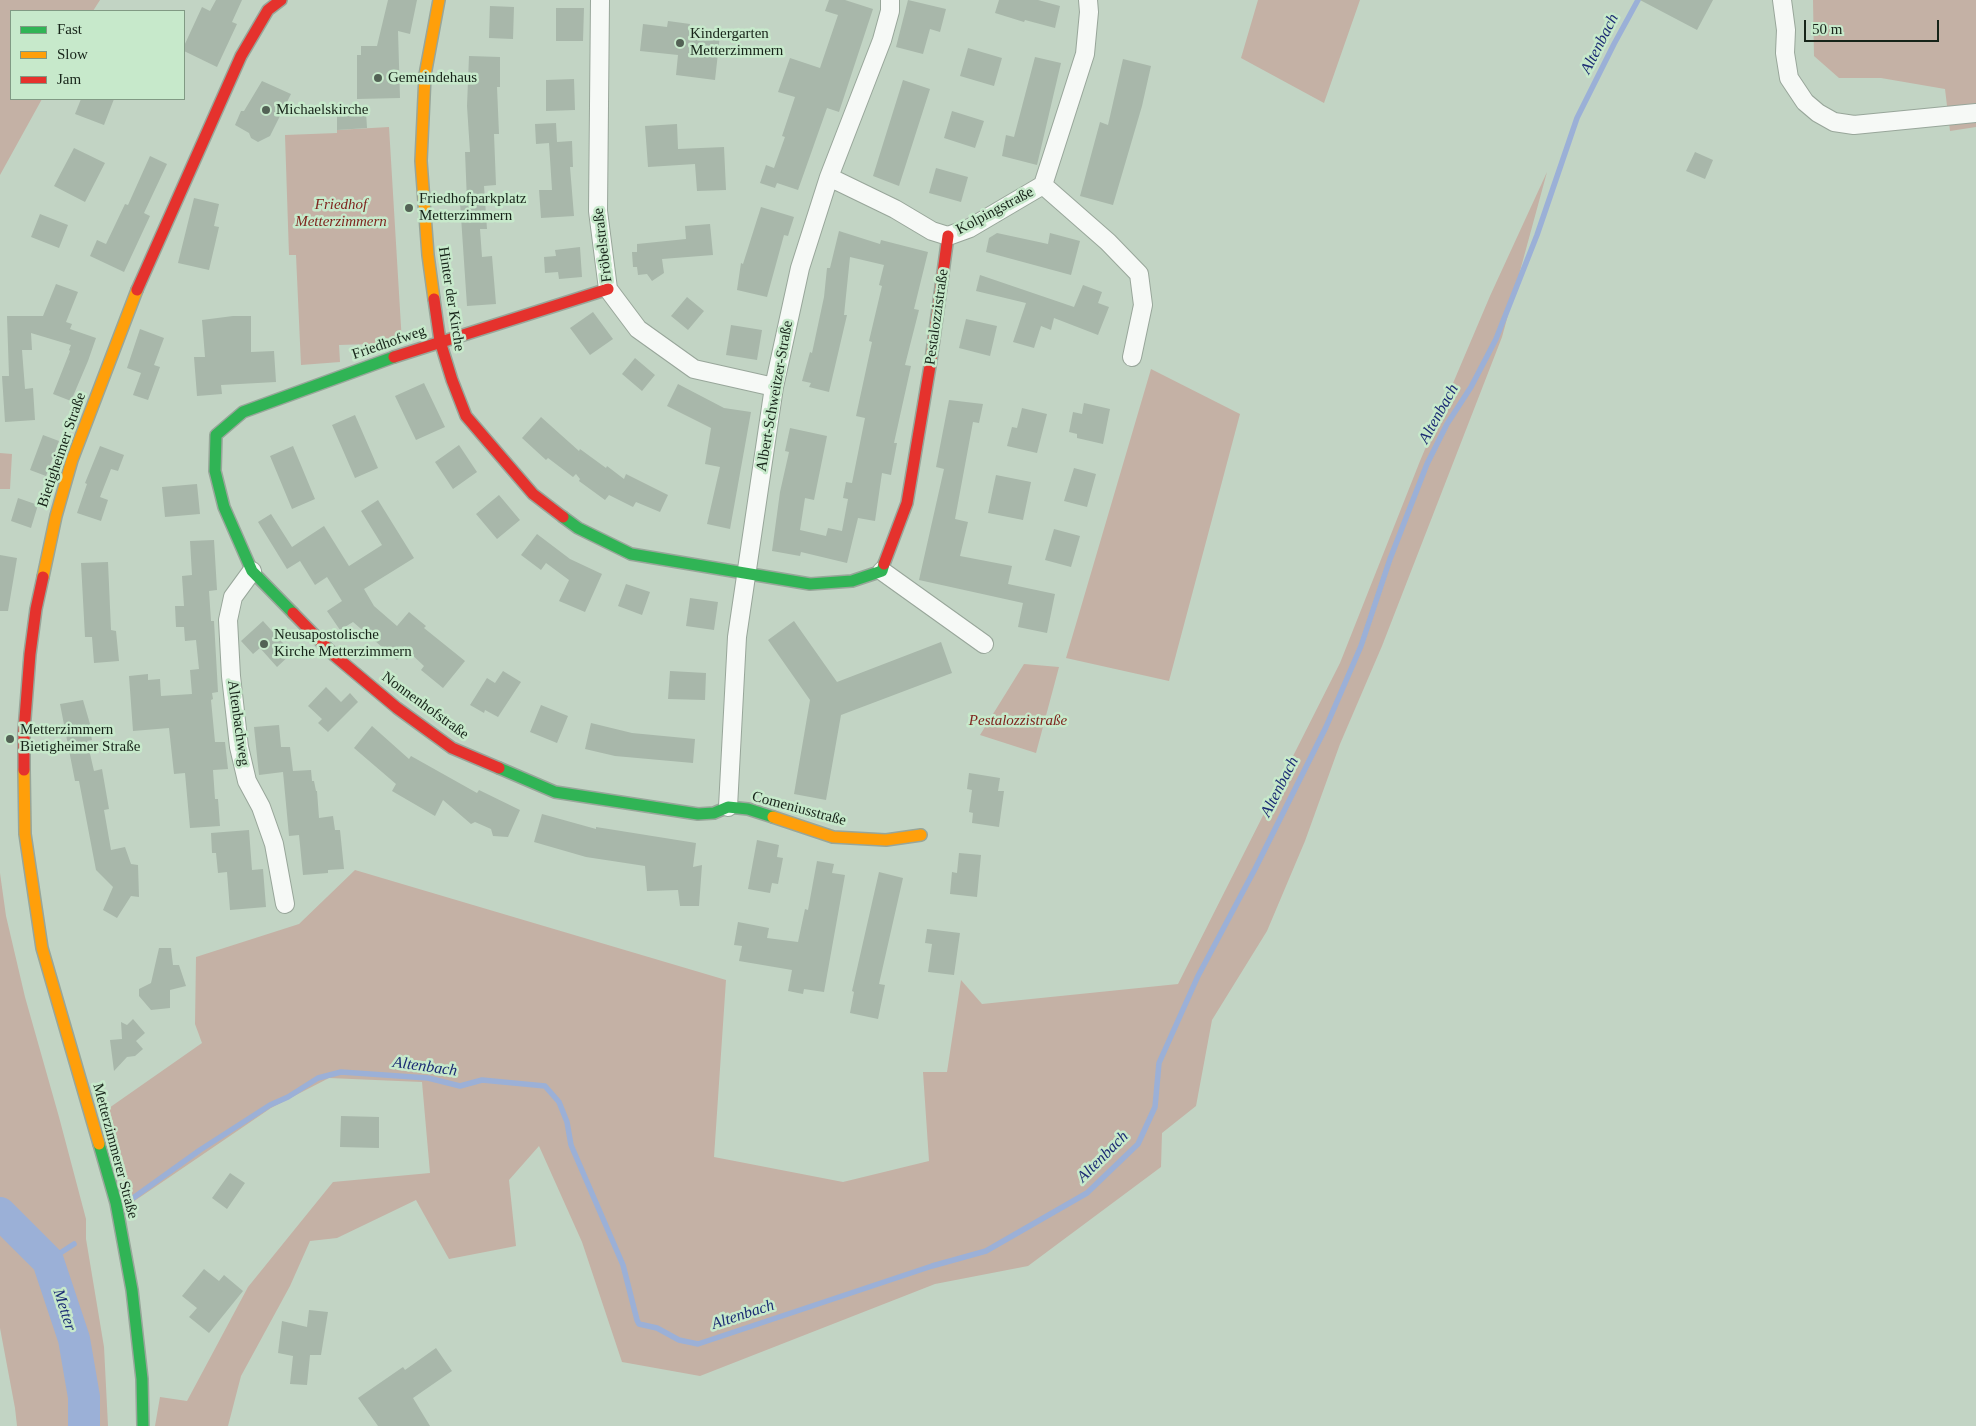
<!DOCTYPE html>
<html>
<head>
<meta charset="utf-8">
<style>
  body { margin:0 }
  #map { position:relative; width:1976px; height:1426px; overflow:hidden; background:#c2d4c4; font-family:Georgia,serif }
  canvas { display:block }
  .legend { position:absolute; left:10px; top:10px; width:175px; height:90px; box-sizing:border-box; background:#c7e9cb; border:1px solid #819a84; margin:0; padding:6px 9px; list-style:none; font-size:15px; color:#172419 }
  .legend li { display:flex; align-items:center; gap:10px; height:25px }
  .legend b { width:25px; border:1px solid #819a84 }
  .scale { position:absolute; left:1804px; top:20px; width:135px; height:22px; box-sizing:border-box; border:2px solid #172419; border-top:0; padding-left:6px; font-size:15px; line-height:18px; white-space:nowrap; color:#172419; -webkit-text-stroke:4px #c7e9cb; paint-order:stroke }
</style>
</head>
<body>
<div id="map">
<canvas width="1976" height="1426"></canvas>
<ul class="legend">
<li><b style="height:6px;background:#30b455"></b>Fast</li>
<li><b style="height:6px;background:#ff9f0a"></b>Slow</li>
<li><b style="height:6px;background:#e5322d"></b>Jam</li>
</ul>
<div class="scale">50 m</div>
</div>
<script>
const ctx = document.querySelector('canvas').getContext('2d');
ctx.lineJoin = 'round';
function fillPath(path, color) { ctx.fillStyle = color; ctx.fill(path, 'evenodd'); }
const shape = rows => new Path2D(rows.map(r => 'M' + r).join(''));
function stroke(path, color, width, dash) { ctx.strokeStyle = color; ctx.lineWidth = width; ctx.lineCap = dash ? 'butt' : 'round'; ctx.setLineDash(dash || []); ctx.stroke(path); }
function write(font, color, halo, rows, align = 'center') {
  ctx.font = font + ' Georgia,serif'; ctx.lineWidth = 5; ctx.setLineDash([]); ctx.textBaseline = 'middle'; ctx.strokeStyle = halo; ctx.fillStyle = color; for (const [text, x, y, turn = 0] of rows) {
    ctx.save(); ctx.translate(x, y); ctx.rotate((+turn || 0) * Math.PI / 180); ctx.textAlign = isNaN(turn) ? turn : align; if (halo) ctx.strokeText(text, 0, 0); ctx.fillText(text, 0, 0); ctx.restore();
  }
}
fillPath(shape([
  [0,0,100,0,93,11,11,11,11,99,42,99,0,175],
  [1258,0,1360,0,1324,103,1241,58],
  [1813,0,1976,0,1976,127,1950,131,1945,89,1881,78,1839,78,1814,56],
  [389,127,402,343,339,345,340,362,301,365,296,255,289,255,285,135,337,133,337,130],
  [1547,172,1502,337,1382,646,1340,744,1305,841,1267,931,1212,1020,1196,1106,1162,1133,1161,1167,1028,1266,935,1284,700,1376,622,1362,582,1242,539,1146,509,1180,516,1246,449,1259,416,1200,337,1238,310,1241,290,1286,241,1376,228,1426,155,1426,160,1397,187,1401,248,1287,333,1182,430,1173,422,1082,329,1078,271,1108,133,1202,121,1178,102,1118,109,1108,202,1043,195,1024,196,957,299,924,355,870,726,980,714,1157,843,1182,929,1161,923,1072,947,1072,961,980,982,1004,1178,984,1340,663,1420,461,1490,296],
  [1151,369,1240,414,1169,681,1066,658],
  [0,453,12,454,10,489,0,489],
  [1024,664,1059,667,1036,753,980,735],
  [0,873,6,916,25,997,59,1117,86,1219,86,1239,104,1347,108,1426,17,1426,15,1408,0,1328]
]), '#c4b1a5');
stroke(shape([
  [133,1198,200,1150,270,1105,288,1097,318,1078,341,1072,428,1078,460,1086,482,1080,545,1086,559,1102,567,1122,571,1145,623,1265,637,1320,639,1324,657,1328,679,1340,698,1344,932,1266,986,1251,1087,1193,1138,1144,1155,1107,1159,1063,1198,976,1255,869,1326,727,1361,646,1390,559,1427,464,1447,424,1471,387,1496,339,1537,235,1577,118,1614,44,1638,0],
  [48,1261,74,1244]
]), '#9bb0d7', 5.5);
stroke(shape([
  [0,1213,48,1261,74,1339,84,1397,84,1426]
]), '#9bb0d7', 32);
fillPath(shape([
  [216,0,242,0,232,22,237,24,217,67,184,51,184,46,202,7,210,11],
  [388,0,417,0,410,34,398,31,400,98,357,99,357,55,361,55,361,46,377,46],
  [829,0,845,0,873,9,839,112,827,108,798,190,777,183,775,188,760,183,766,165,774,168,785,137,782,136,795,97,778,92,790,58,820,68,838,15,825,11],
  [908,0,946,9,940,32,930,29,923,54,896,47],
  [999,0,1038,0,1060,6,1055,28,1025,20,1024,22,995,13],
  [1640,0,1713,0,1697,30],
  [490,6,514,7,513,39,489,38],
  [556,8,584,8,583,41,556,41],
  [668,21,690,24,689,32,720,35,715,80,676,75,678,55,640,51,643,24,667,27],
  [968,48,1002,58,994,86,960,76],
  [469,56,500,57,500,87,497,87,499,134,494,134,496,185,484,186,487,229,480,229,482,257,492,256,496,304,467,306,460,202,467,201,465,152,470,152,467,106],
  [1035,57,1061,63,1037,165,1002,156,1006,135,1014,137],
  [1123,59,1151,66,1142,106,1113,205,1080,196,1100,122,1108,125],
  [574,79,575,110,546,111,546,80],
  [903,80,930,89,899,186,873,176],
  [262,81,291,94,270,136,258,142,251,138,249,133,235,125,241,111,244,111],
  [81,99,114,99,104,125,75,114],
  [952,111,984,121,975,148,944,138],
  [366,112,367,128,337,130,337,114],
  [556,123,557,142,572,141,573,167,570,167,574,216,541,218,539,190,552,190,549,143,536,144,535,124],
  [677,124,678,149,724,147,726,190,697,191,695,164,648,167,645,126],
  [74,148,105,163,85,202,54,186],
  [1695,152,1713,160,1705,179,1686,171],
  [150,156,167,164,144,213,150,216,124,272,90,256,97,240,106,244,125,204,128,205],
  [936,168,968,177,961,202,929,193],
  [194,198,219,204,214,226,219,227,209,270,178,263],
  [761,207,794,217,788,236,784,235,767,297,737,290,741,263,743,264],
  [40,214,68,225,59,248,31,237],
  [710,224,713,255,662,259,664,273,652,281,647,274,638,275,637,267,633,267,632,252,637,252,637,244,686,239,685,226],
  [839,231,880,244,881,240,928,252,914,309,919,310,905,365,911,366,894,443,897,443,891,475,882,473,875,521,858,518,847,563,801,552,800,556,772,551,780,492,789,452,785,451,790,428,827,436,814,500,805,498,800,530,826,536,828,528,842,531,848,499,843,498,846,482,852,483,865,418,856,416,872,342,869,341,882,286,879,285,884,265,850,257,844,315,847,315,829,392,809,387,811,383,802,381,810,352,812,353,824,297,827,268,830,268],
  [997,233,1048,244,1050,233,1080,241,1071,275,986,252,989,238],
  [580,247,582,277,559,279,558,272,545,273,544,257,556,256,555,250],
  [980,275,1074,307,1083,285,1102,292,1098,303,1109,307,1098,335,1054,318,1051,330,1041,326,1034,348,1013,342,1026,303,976,291],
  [56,284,78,292,66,322,72,324,70,329,96,338,88,361,71,401,53,394,70,351,69,350,71,345,31,333,32,350,22,350,25,389,33,388,35,420,5,422,2,376,9,376,7,316,43,316],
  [687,297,704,311,688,330,671,316],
  [593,312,613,339,590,355,570,328],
  [233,316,251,316,251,352,274,351,276,382,221,385,222,394,197,396,194,357,205,357,202,320],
  [966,319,997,326,990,356,959,348],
  [731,325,762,330,757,360,726,355],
  [140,329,164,338,154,365,160,367,148,400,133,395,141,373,127,368],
  [635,358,655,375,642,391,622,374],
  [424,383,445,427,416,440,395,396],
  [678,384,724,408,751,412,730,529,707,524,720,467,705,464,711,428,667,406],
  [949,400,983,404,979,423,973,422,955,519,968,522,960,556,1012,566,1008,584,1055,594,1047,633,1018,627,1023,603,919,580,944,469,936,467],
  [1084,403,1110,409,1103,444,1077,438,1077,434,1069,432,1073,412,1082,414],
  [1022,408,1047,414,1037,453,1007,446,1012,427,1017,428],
  [355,415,378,468,355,478,332,425],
  [541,417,579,451,580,449,606,468,607,466,624,479,626,474,668,495,660,512,636,502,633,507,609,495,605,500,579,481,580,479,576,474,573,477,548,458,546,460,522,438],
  [43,435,59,441,46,476,30,470],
  [459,445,477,472,453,489,435,462],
  [100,446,124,455,118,471,111,469,100,497,108,500,101,521,77,513,87,484,85,483],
  [293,446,315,499,292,509,270,456],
  [1074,468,1096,474,1087,507,1064,501],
  [996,475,1031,482,1023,520,988,513],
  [197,484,200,514,165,517,162,487],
  [499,495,520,520,497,539,476,514],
  [18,498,38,505,31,528,11,521],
  [378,500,414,558,364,589,374,606,397,626,409,612,426,626,424,628,465,661,443,688,421,670,424,666,408,651,403,656,401,655,397,660,353,622,340,630,327,611,342,601,327,577,315,585,300,561,287,569,258,522,271,514,292,547,324,526,349,566,382,545,361,511],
  [1054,529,1080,536,1071,567,1045,560],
  [537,534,570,559,602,574,585,612,559,601,569,580,546,563,541,570,521,555],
  [214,540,217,590,209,591,211,621,214,621,218,692,212,693,213,699,211,700,215,742,225,742,228,769,213,770,215,799,218,799,220,826,190,828,185,773,174,774,169,728,133,731,129,676,148,674,148,680,160,679,161,696,192,694,190,670,199,669,196,640,185,641,184,627,176,627,175,606,184,606,182,576,192,575,190,541],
  [0,555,17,558,8,611,0,611],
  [108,562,111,630,116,631,119,661,94,663,92,637,85,637,81,563],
  [626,584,650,592,642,615,618,606],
  [690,598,718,602,714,630,686,626],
  [263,621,292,653,277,667,260,648,253,654,241,641],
  [794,621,837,682,941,642,952,673,841,715,826,800,794,794,810,700,768,640],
  [503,671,521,682,498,717,485,710,484,713,470,705,487,678,495,683],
  [670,671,706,673,705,700,668,699],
  [326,687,341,702,350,693,358,702,328,732,318,723,322,719,308,706],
  [83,700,90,724,89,725,92,740,87,741,94,771,102,769,109,809,104,810,111,850,125,847,131,864,138,865,139,897,131,896,117,918,103,910,113,887,96,870,79,781,75,781,60,704],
  [541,705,568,716,557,743,530,732],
  [591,723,632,733,695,739,693,763,615,756,585,749],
  [279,725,281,747,290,747,293,771,311,770,312,781,314,781,316,791,317,791,319,818,333,816,335,830,340,830,344,869,328,870,328,873,303,875,299,835,289,836,283,772,259,775,254,727],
  [372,726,409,759,411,756,477,793,479,790,520,810,508,837,493,836,491,829,475,822,471,824,443,800,435,816,392,791,396,784,354,748],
  [969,773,1000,778,998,791,1004,791,999,827,972,823,973,813,969,812,972,790,967,789],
  [542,814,596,829,596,827,696,843,693,867,702,865,699,906,680,906,678,890,647,891,645,866,586,857,534,842],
  [249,830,252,870,263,869,266,907,230,910,227,872,218,873,216,853,212,853,211,833],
  [757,840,779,845,777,857,783,858,778,884,772,883,770,893,748,889],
  [959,853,981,855,977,897,950,894,952,872,957,873],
  [817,861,834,864,832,873,845,875,824,992,804,989,803,994,788,991,792,970,739,961,742,946,734,945,738,922,769,928,767,938,798,942,805,909,808,910],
  [879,872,903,878,879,984,885,985,878,1019,850,1013,854,992,852,991],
  [927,929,960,933,954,975,928,972,932,944,925,943],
  [159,948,171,948,173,965,179,965,186,986,170,990,170,1008,151,1010,139,996,139,989,151,983],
  [133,1019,145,1033,136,1041,143,1049,135,1056,127,1057,114,1071,110,1040,122,1039,121,1022,127,1025],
  [341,1116,379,1117,379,1148,340,1147],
  [230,1173,245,1183,227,1209,212,1198],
  [204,1269,219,1281,224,1275,243,1291,209,1333,189,1317,197,1308,182,1296],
  [309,1310,328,1312,321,1355,310,1355,307,1385,290,1384,293,1356,278,1353,282,1321,307,1327],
  [436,1348,452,1371,413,1398,430,1426,378,1426,358,1398,403,1367,405,1370]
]), '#a8b7aa');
const street = shape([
  [600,0,598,211,608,289,638,329,694,369,774,387],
  [1782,0,1786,30,1785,53,1789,78,1805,102,1818,113,1834,122,1854,125,1976,113],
  [829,177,895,209,932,231,948,236,970,228,1043,185,1085,54,1089,12,1088,0],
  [1043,185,1108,242,1139,274,1143,305,1132,357],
  [252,571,233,597,228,620,231,676,239,747,247,781,261,807,274,844,285,904],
  [882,571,984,644],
  [728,807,737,637,774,387,800,268,829,177,882,40,890,11,890,0]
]);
const fast = shape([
  [563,517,578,528,631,554,810,584,852,581,882,571,884,564],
  [293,613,252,571,224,507,215,471,216,435,243,412,394,357],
  [499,768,555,792,698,814,714,813,728,807,748,809,773,817],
  [99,1144,116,1203,132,1290,142,1379,143,1426]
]);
const slow = shape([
  [434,299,428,255,421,161,425,75,439,0],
  [43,577,56,516,72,460,137,290],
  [24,770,25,834,42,948,99,1144],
  [773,817,833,837,886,840,921,835]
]);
const jam = shape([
  [137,290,241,56,268,10,281,0],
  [434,299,440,341,452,380,466,416,533,494,563,517],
  [394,357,608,289],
  [884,564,907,503,931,360,948,236],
  [293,613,335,656,397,708,452,748,499,768],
  [24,770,24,731,30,654,36,609,43,577]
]);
stroke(street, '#98a69a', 20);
stroke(fast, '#98a69a', 14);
stroke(slow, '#98a69a', 14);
stroke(jam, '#98a69a', 14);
stroke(street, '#f6f9f6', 18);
stroke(fast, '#30b455', 11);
stroke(slow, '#ff9f0a', 11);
stroke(jam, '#e5322d', 11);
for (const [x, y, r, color] of [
  [680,43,5,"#536255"],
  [378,78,5,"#536255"],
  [266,110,5,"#536255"],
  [409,208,5,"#536255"],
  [264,644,5,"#536255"],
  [10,739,5,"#536255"]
]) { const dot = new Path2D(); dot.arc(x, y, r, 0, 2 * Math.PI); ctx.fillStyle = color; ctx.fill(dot); stroke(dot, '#c7e9cb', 2); }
write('15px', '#172419', '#c7e9cb', [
  ["Kindergarten",690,34],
  ["Metterzimmern",690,51],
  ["Gemeindehaus",388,78],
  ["Michaelskirche",276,110],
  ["Friedhofparkplatz",419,199],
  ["Metterzimmern",419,216],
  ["Neusapostolische",274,635],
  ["Kirche Metterzimmern",274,652],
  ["Metterzimmern",20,730],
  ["Bietigheimer Straße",20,747]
], 'left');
write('italic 15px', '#7f251e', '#c7e9cb', [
  ["Friedhof",341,205],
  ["Metterzimmern",341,222],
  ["Pestalozzistraße",1018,721]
]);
write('15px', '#172419', '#c7e9cb', [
  ["Kolpingstraße",995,211,-28],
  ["Fröbelstraße",603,245,-97],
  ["Hinter der Kirche",451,299,81],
  ["Pestalozzistraße",937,317,-82],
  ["Friedhofweg",389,343,-19],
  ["Albert-Schweitzer-Straße",775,396,-80],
  ["Bietigheimer Straße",62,450,-71],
  ["Nonnenhofstraße",425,706,36],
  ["Altenbachweg",238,723,82],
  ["Comeniusstraße",799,809,15],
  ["Metterzimmerer Straße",115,1151,75]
]);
write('italic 16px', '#1b2b73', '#c7e9cb', [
  ["Altenbach",1600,44,-63],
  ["Altenbach",1439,414,-61],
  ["Altenbach",1280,787,-63],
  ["Altenbach",425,1067,8],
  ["Altenbach",1103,1157,-45],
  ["Metter",64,1310,72],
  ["Altenbach",743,1315,-18]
]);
</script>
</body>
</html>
